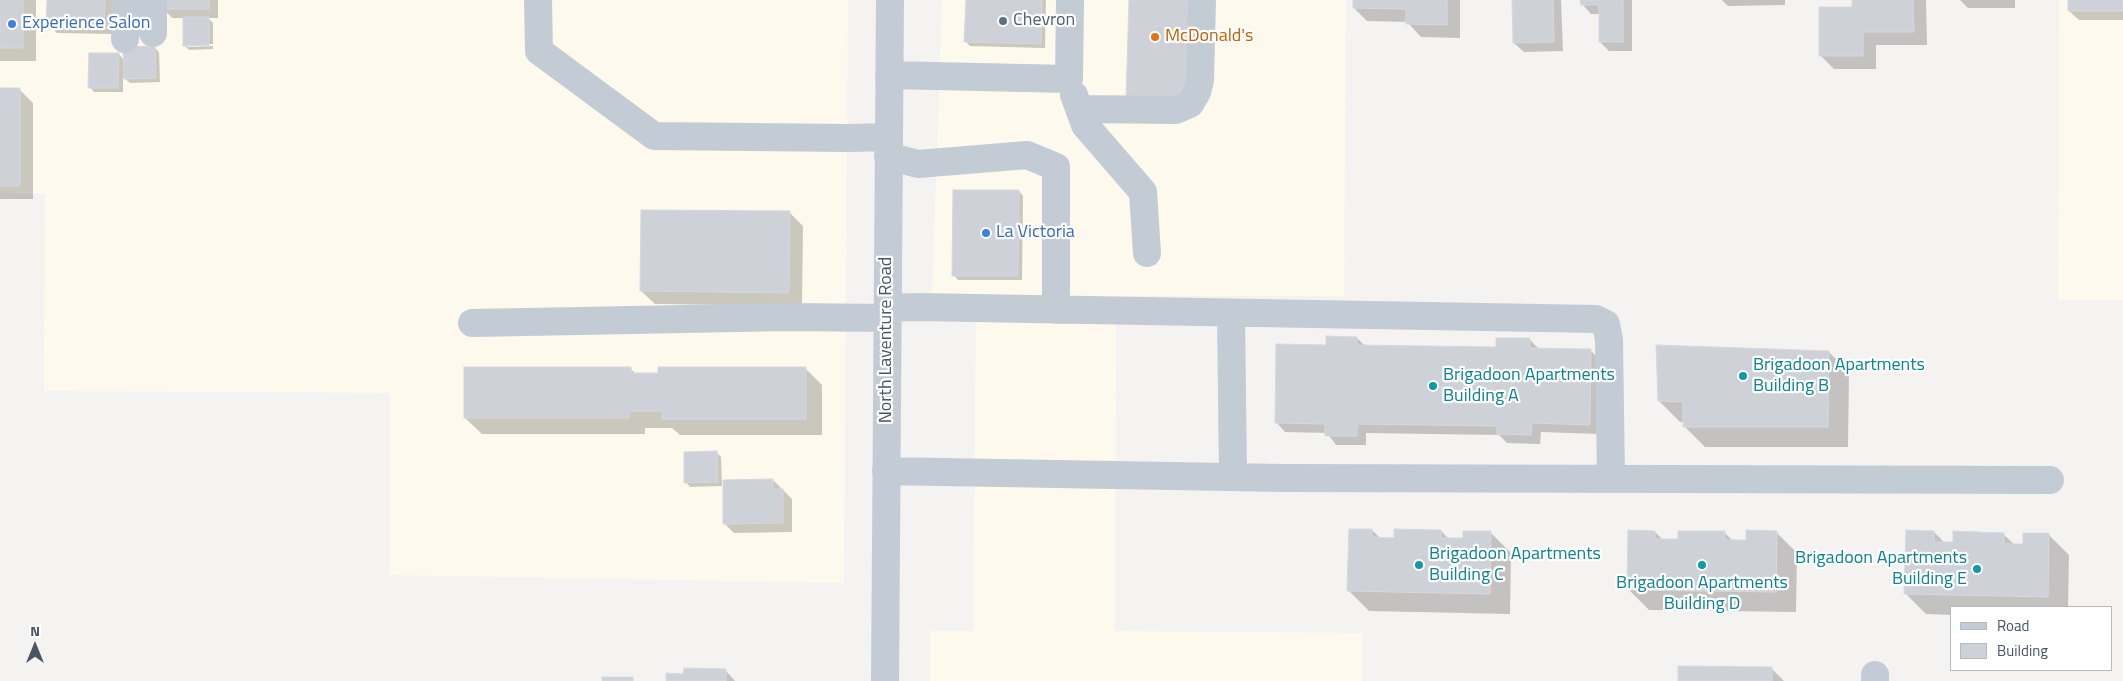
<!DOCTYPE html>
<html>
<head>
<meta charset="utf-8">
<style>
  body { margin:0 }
  #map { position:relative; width:2123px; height:681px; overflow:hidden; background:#f5f2f2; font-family:"Titillium Web",sans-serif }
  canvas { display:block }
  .legend { position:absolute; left:1950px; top:606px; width:162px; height:65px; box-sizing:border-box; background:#fff; border:1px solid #b6bbc0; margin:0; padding:6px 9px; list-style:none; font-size:15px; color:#495561 }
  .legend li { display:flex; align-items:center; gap:10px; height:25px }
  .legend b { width:25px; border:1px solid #b6bbc0 }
  .north { position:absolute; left:10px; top:621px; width:50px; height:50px; -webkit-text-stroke:4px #fff; paint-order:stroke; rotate:0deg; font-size:14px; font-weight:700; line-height:20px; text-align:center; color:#495561 }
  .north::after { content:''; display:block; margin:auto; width:18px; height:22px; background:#495561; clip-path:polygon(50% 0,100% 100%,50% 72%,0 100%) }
</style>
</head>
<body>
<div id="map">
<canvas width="2123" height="681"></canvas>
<ul class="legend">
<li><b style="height:6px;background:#c3ccd4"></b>Road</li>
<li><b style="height:14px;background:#ced1d7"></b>Building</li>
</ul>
<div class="north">N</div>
</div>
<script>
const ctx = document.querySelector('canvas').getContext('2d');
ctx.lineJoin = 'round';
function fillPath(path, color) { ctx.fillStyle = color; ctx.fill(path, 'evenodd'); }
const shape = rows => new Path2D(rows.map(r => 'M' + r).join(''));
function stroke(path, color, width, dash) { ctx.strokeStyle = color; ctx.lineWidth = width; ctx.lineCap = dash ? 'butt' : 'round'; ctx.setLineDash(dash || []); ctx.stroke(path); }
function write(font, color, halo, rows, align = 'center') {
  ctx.font = font + ' "Titillium Web",sans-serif'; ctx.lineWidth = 4.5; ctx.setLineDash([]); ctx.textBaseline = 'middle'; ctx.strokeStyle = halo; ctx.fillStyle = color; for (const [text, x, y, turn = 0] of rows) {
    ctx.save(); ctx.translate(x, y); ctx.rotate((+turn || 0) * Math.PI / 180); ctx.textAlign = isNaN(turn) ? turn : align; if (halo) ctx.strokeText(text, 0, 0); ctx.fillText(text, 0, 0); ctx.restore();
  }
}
fillPath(shape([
  [0,0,848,0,844,583,390,575,390,393,44,391,45,194,0,193],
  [942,0,1346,0,1344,296,1116,296,1115,631,1362,633,1362,681,930,681,930,631,973,631,976,295,932,294],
  [2059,0,2123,0,2123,300,2058,300]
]), '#fdf9ed');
fillPath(shape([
  [0,0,36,0,36,61,0,61],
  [48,0,114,0,113,34,57,33,48,24],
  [163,0,218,0,218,18,208,18,213,23,213,44,187,44,187,47,213,46,213,49,189,50,184,45,184,18,172,18,163,8],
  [967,0,1046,0,1045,48,970,46,966,42],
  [1354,0,1460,0,1460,38,1421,37,1407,22,1367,21,1354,8],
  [1513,0,1561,0,1563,51,1524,52,1514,43],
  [1582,0,1632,0,1632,51,1609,51,1600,42,1600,14,1591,14,1582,4],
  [1722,0,1785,0,1785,5,1728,6],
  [1853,0,1926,0,1927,45,1876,45,1876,69,1834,69,1820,55,1853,8],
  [1960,0,2015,0,2015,8,1968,8],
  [2069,0,2123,0,2123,20,2079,20,2069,11],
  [154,47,159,52,160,82,130,83,123,77,123,92,94,92,90,87,119,54,124,60],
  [0,89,20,90,33,103,33,199,0,199],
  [1019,191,1023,196,1022,280,958,280,954,275],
  [789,212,803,226,802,306,655,304,641,291],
  [1357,338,1365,346,1497,349,1530,340,1539,349,1590,350,1600,360,1599,434,1541,432,1540,444,1507,443,1499,435,1366,433,1366,445,1336,445,1327,433,1285,432,1276,422,1327,346],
  [1829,352,1849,373,1848,447,1705,447,1684,426,1684,422,1680,422,1659,401],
  [631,369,636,374,806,369,822,385,822,435,680,435,672,428,645,428,645,434,482,434,465,418],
  [717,453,721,457,722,486,690,487,686,482],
  [773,480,792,499,792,532,734,533,724,523],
  [1372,530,1380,538,1395,539,1441,531,1449,539,1464,539,1490,532,1511,553,1510,614,1369,611,1349,591],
  [1655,532,1663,540,1679,540,1724,532,1733,541,1747,541,1776,532,1797,553,1796,612,1649,610,1629,590],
  [1934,532,1945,543,2003,534,2015,545,2024,546,2049,535,2069,555,2068,607,1952,607,1952,615,1926,614,1906,594],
  [1771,668,1784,681,1679,681],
  [726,671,735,681,667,681,685,675]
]), '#0003');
const building = shape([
  [0,0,23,0,23,48,0,48,0,0],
  [47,0,105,0,104,25,46,24,47,0],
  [161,0,209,0,209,9,161,9,161,0],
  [966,0,1042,0,1041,44,964,42,966,0],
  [1129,0,1191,0,1189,94,1182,101,1126,100,1129,0],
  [1353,0,1447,0,1447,25,1406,24,1406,9,1353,8,1353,0],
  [1512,0,1553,0,1554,42,1513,43,1512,0],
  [1580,0,1623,0,1623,42,1599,42,1599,5,1581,5,1580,0],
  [1852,0,1913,0,1914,32,1863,32,1863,56,1819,56,1819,7,1852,7,1852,0],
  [2068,0,2123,0,2123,11,2068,11,2068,0],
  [183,17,209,17,209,45,183,46,183,17],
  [155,46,156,78,124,79,123,47,155,46],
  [89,53,119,53,118,88,88,88,89,53],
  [0,88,20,88,20,186,0,186,0,88],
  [953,190,1019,190,1018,276,952,276,953,190],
  [641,210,790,211,789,293,640,291,641,210],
  [1326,336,1357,337,1357,345,1496,347,1496,338,1530,338,1530,348,1591,349,1590,425,1532,423,1531,435,1497,434,1497,426,1357,424,1357,436,1325,436,1325,424,1275,423,1276,344,1326,345,1326,336],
  [1656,345,1829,351,1828,427,1683,427,1683,402,1658,401,1656,345],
  [464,367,631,367,631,373,658,373,658,367,806,367,806,419,662,419,662,411,629,411,629,418,464,418,464,367],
  [717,451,718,482,684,483,684,452,717,451],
  [773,479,773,489,783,489,783,523,723,524,723,480,773,479],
  [1349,529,1372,529,1372,537,1394,538,1394,529,1441,530,1441,538,1463,538,1463,531,1491,531,1490,594,1347,591,1349,529],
  [1628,530,1655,531,1655,539,1678,539,1678,531,1725,531,1725,540,1746,540,1746,530,1777,531,1776,592,1627,590,1628,530],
  [1906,530,1934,531,1934,542,1953,542,1953,531,2004,533,2004,544,2023,544,2023,533,2049,533,2048,597,1904,594,1906,530],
  [1678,666,1772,667,1772,681,1678,681,1678,666],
  [684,668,726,669,726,681,666,681,666,673,683,674,684,668],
  [602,677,633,677,633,681,602,681,602,677]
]);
fillPath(building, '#ced1d7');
stroke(building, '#d6d8de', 1);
stroke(shape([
  [538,0,539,51,654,136,847,138,888,137],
  [153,33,153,0],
  [125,39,126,0],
  [889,75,1069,79,1070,0],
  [1074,95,1085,125,1143,192,1147,253],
  [1080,109,1176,110,1190,104,1197,92,1200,80,1202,0],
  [888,156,918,164,1027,155,1056,167,1056,310],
  [887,308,918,307,1596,319,1606,324,1609,340,1611,479],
  [1231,313,1233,477],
  [472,323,790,317,887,318],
  [886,471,1284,478,2050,480],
  [1875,675,1875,681],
  [885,681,890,0]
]), '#c3ccd4', 28);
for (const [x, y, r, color] of [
  [1003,21,5,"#5c6f8a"],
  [12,24,5,"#3f7fe0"],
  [1155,37,5,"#e8710a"],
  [986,233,5,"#3f7fe0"],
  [1743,376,5,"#0f9aa8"],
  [1433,386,5,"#0f9aa8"],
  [1419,565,5,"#0f9aa8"],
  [1702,565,5,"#0f9aa8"],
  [1977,569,5,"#0f9aa8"]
]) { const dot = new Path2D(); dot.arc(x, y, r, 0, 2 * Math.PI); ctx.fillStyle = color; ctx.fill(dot); stroke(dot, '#fff', 2); }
write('18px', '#4e5e75', '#fff', [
  ["Chevron",1013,21]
], 'left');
write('18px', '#366cbe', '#fff', [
  ["Experience Salon",22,24],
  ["La Victoria",996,233]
], 'left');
write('18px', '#c56008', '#fff', [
  ["McDonald's",1165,37]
], 'left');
write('18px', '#495561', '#fff', [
  ["North Laventure Road",887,340,-90]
]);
write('18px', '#0d838f', '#fff', [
  ["Brigadoon Apartments",1753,366],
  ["Building B",1753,387],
  ["Brigadoon Apartments",1443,376],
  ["Building A",1443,397],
  ["Brigadoon Apartments",1429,555],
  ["Building C",1429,576],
  ["Brigadoon Apartments",1967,559,"right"],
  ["Building E",1967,580,"right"],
  ["Brigadoon Apartments",1702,584,"center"],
  ["Building D",1702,605,"center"]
], 'left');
</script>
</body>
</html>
